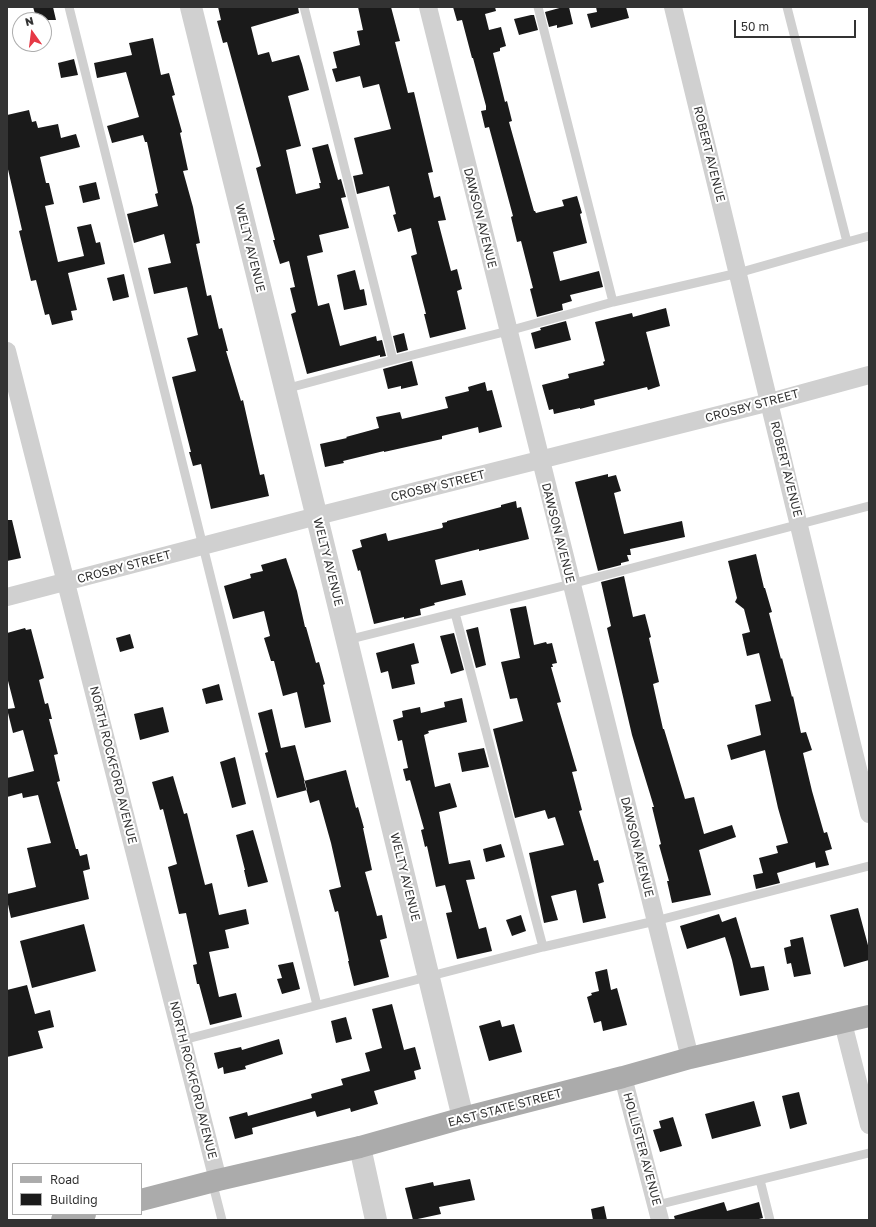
<!DOCTYPE html>
<html>
<head>
<meta charset="utf-8">
<style>
  body { margin:0 }
  #map { position:relative; width:876px; height:1227px; overflow:hidden; background:#fff; font-family:"Golos Text",sans-serif }
  canvas { display:block }
  .frame { position:absolute; inset:0; border:8px solid #333; pointer-events:none }
  .legend { position:absolute; left:12px; top:1163px; width:130px; height:52px; box-sizing:border-box; background:#fff; border:1px solid #adadad; margin:0; padding:5px 7px; list-style:none; font-size:12px; color:#333 }
  .legend li { display:flex; align-items:center; gap:8px; height:20px }
  .legend b { width:20px; border:1px solid #adadad }
  .north { position:absolute; left:12px; top:12px; width:40px; height:40px; box-sizing:border-box; background:#fff; border:1px solid #adadad; border-radius:50%; rotate:346deg; font-size:11px; font-weight:700; line-height:16px; text-align:center; color:#333 }
  .north::after { content:''; display:block; margin:auto; width:14px; height:18px; background:#e63946; clip-path:polygon(50% 0,100% 100%,50% 72%,0 100%) }
  .scale { position:absolute; left:734px; top:20px; width:122px; height:18px; box-sizing:border-box; border:2px solid #333; border-top:0; padding-left:5px; font-size:12px; line-height:14px; white-space:nowrap; color:#333; -webkit-text-stroke:3px #fff; paint-order:stroke }
</style>
</head>
<body>
<div id="map">
<canvas width="876" height="1227"></canvas>
<div class="frame"></div>
<ul class="legend">
<li><b style="height:5px;background:#ababab"></b>Road</li>
<li><b style="height:11px;background:#1a1a1a"></b>Building</li>
</ul>
<div class="north">N</div>
<div class="scale">50 m</div>
</div>
<script>
const ctx = document.querySelector('canvas').getContext('2d');
ctx.lineJoin = 'round';
function fillPath(path, color) { ctx.fillStyle = color; ctx.fill(path, 'evenodd'); }
const shape = rows => new Path2D(rows.map(r => 'M' + r).join(''));
function stroke(path, color, width, dash) { ctx.strokeStyle = color; ctx.lineWidth = width; ctx.lineCap = dash ? 'butt' : 'round'; ctx.setLineDash(dash || []); ctx.stroke(path); }
function write(font, color, halo, rows, align = 'center') {
  ctx.font = font + ' "Golos Text",sans-serif'; ctx.lineWidth = 4; ctx.setLineDash([]); ctx.textBaseline = 'middle'; ctx.strokeStyle = halo; ctx.fillStyle = color; for (const [text, x, y, turn = 0] of rows) {
    ctx.save(); ctx.translate(x, y); ctx.rotate((+turn || 0) * Math.PI / 180); ctx.textAlign = isNaN(turn) ? turn : align; if (halo) ctx.strokeText(text, 0, 0); ctx.fillText(text, 0, 0); ctx.restore();
  }
}
fillPath(shape([
  [33,7,53,7,56,20,37,20],
  [218,7,298,7,299,13,251,27,258,55,269,52,272,62,299,55,302,64,309,90,288,96,301,146,286,150,296,194,320,188,319,183,321,183,312,148,328,144,338,180,341,179,346,197,341,198,349,228,319,235,323,252,307,256,318,306,329,303,340,346,376,336,377,341,382,340,386,356,380,357,380,355,307,374,291,314,296,312,290,288,295,287,289,261,280,264,273,240,275,240,256,168,261,166,227,42,223,43,217,21,221,20],
  [358,7,391,7,400,41,395,42,408,93,414,92,433,172,428,173,434,198,440,196,446,220,438,221,451,271,457,269,462,289,457,291,466,329,430,338,424,314,426,314,411,256,417,254,411,228,398,232,393,215,396,214,389,186,357,194,353,176,363,174,354,138,391,129,379,84,363,88,360,76,336,82,332,69,337,68,333,52,360,45,357,31,363,30],
  [453,7,495,7,496,11,485,14,489,30,501,27,506,46,500,48,500,51,493,53,505,102,507,101,512,121,509,122,534,211,535,211,536,213,564,206,562,200,577,196,582,213,580,214,587,243,553,252,560,281,599,271,603,287,570,295,572,301,562,304,563,310,537,317,530,289,533,288,521,241,517,242,511,217,513,216,489,127,485,128,481,111,486,110,486,106,473,58,472,58,462,20,457,21],
  [563,7,569,7,573,24,557,28,557,25,549,27,545,12],
  [596,7,626,7,629,18,591,28,587,14,597,12],
  [531,15,534,15,538,30,519,35,514,19],
  [153,38,161,75,169,73,175,95,172,96,182,132,180,133,188,170,183,171,193,207,200,243,196,244,207,296,211,295,219,329,222,328,228,351,226,351,241,401,243,400,260,475,264,474,269,496,211,509,201,464,193,466,189,452,191,452,172,377,196,371,187,338,198,335,187,287,154,294,148,268,171,263,164,234,134,243,127,214,158,206,155,194,158,193,147,142,145,142,143,135,112,143,107,126,139,117,126,72,97,78,94,63,132,55,129,43],
  [74,59,78,75,61,78,58,63],
  [29,110,32,122,36,121,38,128,58,124,61,138,76,134,80,147,40,157,46,183,49,183,54,204,45,206,58,262,84,256,77,227,91,224,96,243,100,242,105,264,68,273,77,310,71,311,73,320,52,325,49,314,45,315,36,280,31,281,19,231,22,230,7,165,7,115],
  [96,182,100,199,83,203,79,186],
  [355,270,360,290,364,289,367,305,344,310,337,275],
  [124,274,129,297,113,301,107,278],
  [666,308,670,326,646,332,660,386,648,390,647,387,594,400,595,405,580,409,580,408,554,414,553,409,549,410,542,385,569,378,568,374,604,365,603,362,605,361,595,322,632,313,633,317],
  [566,321,571,340,535,349,531,333,541,330,540,328],
  [404,333,408,350,397,353,393,336],
  [412,361,418,385,401,389,401,386,388,389,383,369],
  [485,382,487,391,492,390,502,427,479,433,478,427,442,436,442,439,384,452,384,451,343,461,344,463,325,467,320,444,347,438,346,437,379,428,376,417,400,412,402,419,448,408,445,397,469,391,468,387],
  [608,474,608,477,616,475,621,491,614,493,624,534,682,521,685,537,630,549,631,555,627,555,629,561,621,563,621,565,598,571,575,482],
  [516,501,517,508,521,507,529,539,479,551,479,549,435,560,441,585,462,580,466,595,434,603,435,605,420,609,421,615,404,619,404,617,374,624,360,570,358,571,352,550,362,547,360,540,386,533,388,541,442,528,443,527,442,523,447,522,447,521,501,507,501,505],
  [7,520,12,520,21,558,7,561],
  [756,554,764,588,765,588,772,612,769,613,781,659,782,658,792,697,793,696,801,733,806,732,812,750,803,753,812,791,824,833,827,832,832,849,825,851,829,865,816,868,815,862,777,873,780,883,756,889,753,875,763,873,759,858,778,853,776,846,788,843,778,808,765,750,731,760,727,745,761,735,755,705,771,701,759,653,747,656,742,634,750,632,744,609,735,602,737,598,728,561],
  [286,558,297,591,305,627,306,627,316,663,319,662,325,684,323,685,331,722,305,728,297,692,283,696,274,661,271,661,264,638,270,636,264,611,233,619,224,586,251,578,250,574,263,571,261,565],
  [624,576,633,617,645,614,651,637,649,638,659,682,653,684,663,729,664,729,685,799,694,797,704,834,732,825,736,837,699,850,711,895,672,903,667,881,669,881,659,845,661,844,652,807,654,807,632,735,607,628,611,626,601,582],
  [526,606,534,645,546,642,547,644,552,643,557,663,552,664,553,667,551,667,561,702,557,703,577,771,572,772,582,810,579,811,594,861,598,860,604,882,598,884,606,918,583,923,576,890,551,896,558,920,544,923,529,853,564,845,555,817,548,819,545,810,515,818,493,729,523,721,517,698,510,699,501,662,520,658,510,609],
  [478,627,486,665,476,668,466,630],
  [25,628,26,630,31,629,44,678,39,680,45,704,48,703,52,719,49,719,58,754,54,755,60,781,57,782,76,849,78,849,80,856,87,854,90,869,83,871,89,899,11,918,7,900,7,894,36,887,27,848,51,843,38,795,23,798,22,793,7,797,7,778,34,771,23,730,13,733,7,709,15,708,7,677,7,633],
  [454,633,464,670,451,674,440,636],
  [130,634,134,648,120,652,116,638],
  [414,643,419,663,411,665,415,684,392,689,388,671,381,673,376,653],
  [219,684,223,700,206,704,202,689],
  [462,698,467,722,428,731,429,733,424,735,435,787,450,783,457,807,439,812,449,864,470,860,475,879,466,880,479,929,486,927,492,951,457,959,446,913,452,912,445,885,436,887,427,846,425,847,421,830,424,829,410,780,406,781,403,769,408,768,402,740,398,741,393,720,403,717,402,711,420,707,421,713,445,707,444,702],
  [163,707,169,732,140,740,134,714],
  [272,709,281,748,295,745,307,790,277,798,265,753,268,752,258,713],
  [484,748,489,767,462,772,458,753],
  [235,757,246,804,232,808,220,762],
  [346,770,356,808,358,807,364,828,363,828,372,870,365,872,377,916,382,915,387,938,380,940,389,977,354,986,348,961,349,961,338,911,335,912,329,890,341,887,331,843,319,800,310,803,304,781],
  [173,776,184,814,187,813,205,885,212,883,219,915,246,909,249,924,225,930,229,948,209,952,219,997,236,993,242,1017,210,1025,199,984,197,984,193,965,197,964,186,913,179,914,168,867,177,864,163,809,160,810,152,782],
  [253,830,268,882,248,887,244,870,245,870,236,835],
  [501,844,505,857,486,862,483,849],
  [858,908,869,949,869,960,844,967,830,915],
  [719,914,722,922,736,917,751,968,764,966,769,990,740,996,732,960,725,937,687,949,680,926],
  [521,915,526,931,512,936,506,920],
  [84,924,96,971,32,988,20,941],
  [803,937,811,974,794,977,791,963,787,964,784,948,791,946,790,940],
  [293,962,300,989,282,994,277,979,282,978,278,965],
  [607,969,611,990,617,988,627,1025,603,1031,601,1021,594,1023,587,997,592,995,591,993,599,991,595,972],
  [27,985,35,1014,50,1010,54,1027,38,1031,43,1048,7,1057,7,990],
  [392,1004,404,1050,415,1047,421,1069,414,1071,416,1079,374,1091,378,1104,351,1112,350,1108,317,1117,315,1111,252,1128,253,1134,235,1139,229,1117,247,1112,248,1116,312,1098,311,1094,343,1085,341,1079,370,1071,365,1053,382,1048,372,1009],
  [346,1017,352,1039,336,1043,331,1021],
  [500,1020,502,1027,514,1024,522,1052,489,1061,479,1026],
  [279,1039,283,1054,245,1066,246,1069,224,1074,223,1067,218,1069,214,1053,241,1047,242,1050],
  [799,1092,807,1124,790,1129,782,1096],
  [754,1101,761,1126,712,1139,705,1114],
  [673,1117,682,1146,660,1152,653,1130,661,1128,659,1121],
  [470,1179,475,1200,439,1207,441,1214,413,1220,405,1188,433,1182,434,1186],
  [724,1202,727,1211,759,1202,763,1218,755,1220,675,1220,674,1216],
  [604,1206,607,1220,593,1220,591,1209]
]), '#1a1a1a');
stroke(shape([
  [69,7,317,1005],
  [538,7,613,302,738,273,847,242,787,7],
  [847,242,869,236],
  [393,360,508,331,613,302],
  [285,389,393,360,304,7],
  [347,640,571,584,869,506],
  [543,947,655,921,869,866],
  [183,1040,543,947,455,613],
  [760,1180,770,1220],
  [212,1181,222,1220],
  [657,1205,869,1153]
]), '#d0d0d0', 9);
stroke(shape([
  [428,7,690,1058],
  [673,7,869,814],
  [7,351,218,1180],
  [7,597,317,516,770,402,869,375],
  [843,1023,869,1125],
  [623,1077,660,1220]
]), '#d0d0d0', 18);
stroke(shape([
  [191,7,321,534,463,1118],
  [360,1147,376,1220]
]), '#d0d0d0', 22);
stroke(shape([
  [141,1200,218,1180,360,1147,463,1118,623,1077,690,1058,869,1016],
  [62,1220,85,1214]
]), '#ababab', 22);
write('12px', '#333', '#fff', [
  ["ROBERT AVENUE",709,154,76],
  ["DAWSON AVENUE",480,218,76],
  ["WELTY AVENUE",250,248,76],
  ["CROSBY STREET",752,406,-15],
  ["ROBERT AVENUE",786,469,76],
  ["CROSBY STREET",438,486,-14],
  ["DAWSON AVENUE",558,533,76],
  ["WELTY AVENUE",328,562,76],
  ["CROSBY STREET",124,567,-15],
  ["NORTH ROCKFORD AVENUE",113,765,76],
  ["DAWSON AVENUE",637,847,76],
  ["WELTY AVENUE",405,877,76],
  ["NORTH ROCKFORD AVENUE",193,1080,76],
  ["EAST STATE STREET",505,1108,-15],
  ["HOLLISTER AVENUE",642,1149,75]
]);
</script>
</body>
</html>
